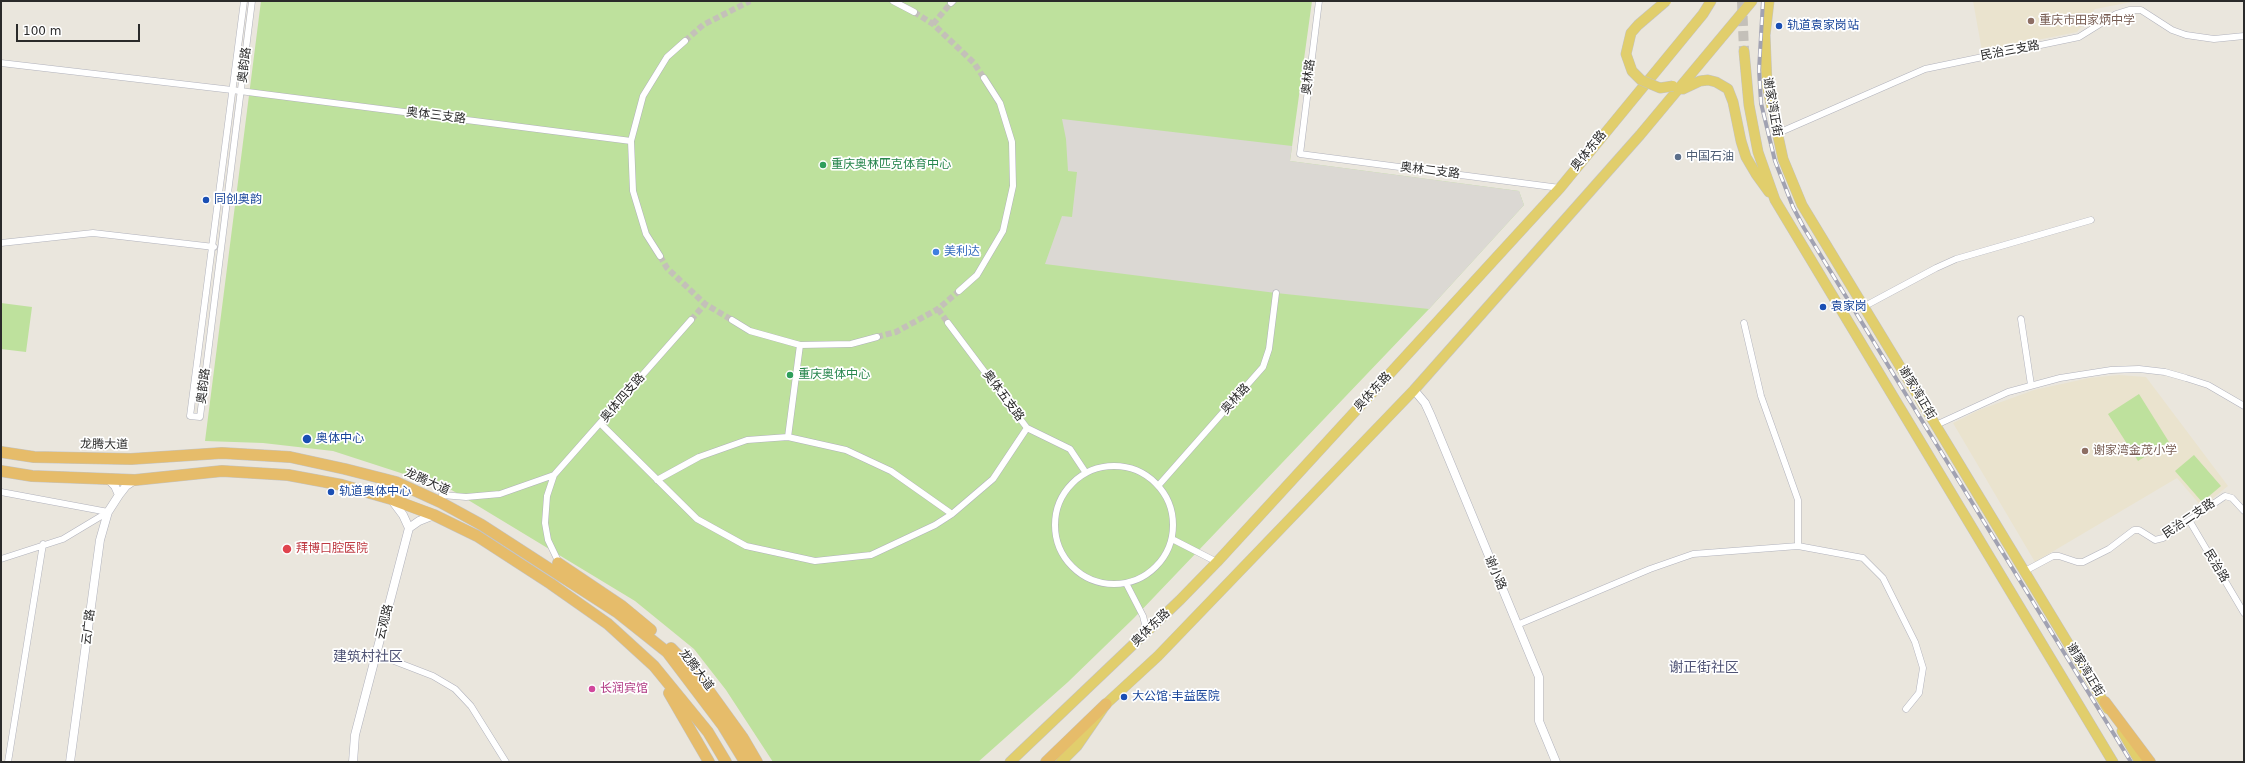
<!DOCTYPE html>
<html>
<head>
<meta charset="utf-8">
<style>
  body { margin:0 }
  #map { position:relative; width:2245px; height:763px; overflow:hidden; background:#eae6dd; font-family:"DejaVu Sans",sans-serif }
  canvas { display:block }
  .frame { position:absolute; inset:0; border:2px solid #2a2a2a; pointer-events:none }
  .scale { position:absolute; left:16px; top:24px; width:124px; height:18px; box-sizing:border-box; border:2px solid #2a2a2a; border-top:0; padding-left:5px; font-size:12px; line-height:14px; white-space:nowrap; color:#2a2a2a; -webkit-text-stroke:3px #fff; paint-order:stroke }
</style>
</head>
<body>
<div id="map">
<canvas width="2245" height="763"></canvas>
<div class="frame"></div>
<div class="scale">100 m</div>
</div>
<script>
const ctx = document.querySelector('canvas').getContext('2d');
ctx.lineJoin = 'round';
function fillPath(path, color) { ctx.fillStyle = color; ctx.fill(path, 'evenodd'); }
const shape = rows => new Path2D(rows.map(r => 'M' + r).join(''));
function stroke(path, color, width, dash) { ctx.strokeStyle = color; ctx.lineWidth = width; ctx.lineCap = dash ? 'butt' : 'round'; ctx.setLineDash(dash || []); ctx.stroke(path); }
function write(font, color, halo, rows, align = 'center') {
  ctx.font = font + ' "DejaVu Sans","Noto Sans SC",sans-serif'; ctx.lineWidth = 3.5; ctx.setLineDash([]); ctx.textBaseline = 'middle'; ctx.strokeStyle = halo; ctx.fillStyle = color; for (const [text, x, y, turn = 0] of rows) {
    ctx.save(); ctx.translate(x, y); ctx.rotate((+turn || 0) * Math.PI / 180); ctx.textAlign = isNaN(turn) ? turn : align; if (halo) ctx.strokeText(text, 0, 0); ctx.fillText(text, 0, 0); ctx.restore();
  }
}
fillPath(shape([
  [1973,1,2137,1,2095,9,2077,32,1982,51],
  [2119,375,2146,377,2228,486,2202,507,2177,478,2035,562,1953,423,1979,410,2034,390,2089,378]
]), '#eae3ce');
fillPath(shape([
  [261,1,1312,1,1290,161,1519,191,1524,205,1429,309,1134,618,1068,682,978,762,773,762,726,690,694,649,635,601,450,489,333,451,263,443,205,441],
  [1,303,32,307,26,352,1,349],
  [2139,394,2169,442,2138,461,2108,414],
  [2194,455,2221,486,2202,502,2175,471]
]), '#bee19d');
fillPath(shape([
  [1062,119,1292,146,1290,161,1519,191,1524,205,1429,309,1276,293,1045,264,1062,216,1072,217,1077,172,1068,171,1066,139]
]), '#dbd8d3');
stroke(shape([
  [914,12,933,24,974,63,984,78],
  [933,24,951,3],
  [685,41,703,25,750,1],
  [660,256,667,268,705,304,732,320],
  [938,309,948,323],
  [691,320,705,304],
  [877,337,896,332,938,309,959,291]
]), '#c4c0b9', 6, [6, 3]);
stroke(shape([
  [1742,1,1744,51]
]), '#c4c0b9', 10, [10, 5]);
const minor = shape([
  [244,1,190,416,200,417,252,1],
  [893,1,914,12],
  [1319,1,1300,154,1560,188],
  [951,3,953,1],
  [1,63,232,90,631,141],
  [1776,134,1925,69,2079,37,2116,14,2129,10,2141,10,2172,30,2186,35,2214,39,2244,36],
  [1,243,93,233,214,247],
  [660,256,646,234,633,191,631,141,643,96,667,57,685,41],
  [959,291,977,275,1003,231,1013,186,1012,142,1000,103,984,78],
  [1865,306,1936,268,1956,259,2091,220],
  [2021,319,2031,385],
  [732,320,750,331,800,345,851,344,877,337],
  [948,323,1027,428,1070,449,1086,473],
  [1744,323,1761,396,1798,500,1798,546],
  [601,424,697,519,746,546,815,561,871,555,935,525,952,514,993,479,1027,428],
  [1936,425,2008,392,2060,378,2111,370,2139,369,2165,372,2186,378,2208,385,2244,406],
  [788,437,800,345],
  '1055 525a59 59 0 1 1 118 0a59 59 0 1 1-118 0Z',
  [554,475,691,320],
  [657,480,699,457,747,440,788,437,846,450,891,471,952,514],
  [1158,486,1263,367,1269,349,1276,293],
  [1,492,108,512],
  [442,495,466,497,500,494,554,475,547,496,545,523,548,540,560,565],
  [2189,520,2244,613],
  [1172,539,1217,562],
  [1,559,63,539,108,512],
  [2025,571,2053,556,2059,556,2077,562,2083,562,2109,549,2134,530,2139,530,2155,540,2163,538,2225,496,2232,498,2244,511],
  [1126,583,1143,616,1147,632],
  [1517,625,1650,569,1693,554,1798,546,1863,558,1883,578,1915,642,1923,668,1919,693,1906,709],
  [376,654,433,676,455,689,471,706,506,762],
  [8,762,43,544]
]);
const tertiary = shape([
  [1414,390,1425,403,1431,416,1539,677,1539,721,1556,762],
  [108,479,115,486,119,495,126,486,135,480],
  [391,499,403,515,409,528,419,521,434,515],
  [70,762,100,540,108,512,119,495],
  [353,762,355,735,409,528]
]);
const primary = shape([
  [1769,1,1765,35,1767,85,1783,159,1802,205,2108,709],
  [1744,51,1749,105,1758,152,1775,200,2113,762],
  [1683,89,1700,81,1708,80,1716,82,1728,89,1733,102,1741,141,1746,157,1756,174,1769,192],
  [2122,731,2140,762],
  [1010,762,1180,600,1217,562,1560,188,1703,14,1711,1],
  [1061,762,1077,746,1106,704,1158,656,1414,390,1640,135,1752,1]
]);
const trunk = shape([
  [1,452,34,457,131,459,222,453,290,457,345,469,396,482,440,502,482,525,618,613,667,652,723,726,745,762],
  [1,471,32,476,135,480,222,471,288,475,342,485,391,499,434,515,477,536,551,584,608,624,654,666,708,732,726,762],
  [558,563,622,606,651,630],
  [671,648,699,677,743,738,757,762],
  [669,693,709,762],
  [2105,702,2150,762],
  [1046,762,1106,704]
]);
stroke(minor, '#b1b2bc', 7);
stroke(tertiary, '#b1b2bc', 9);
stroke(primary, '#c3c3c3', 11);
stroke(trunk, '#c3c3c3', 12);
stroke(minor, '#fff', 6);
stroke(tertiary, '#fff', 8);
stroke(primary, '#e1ce6c', 10);
stroke(trunk, '#e6bc6a', 11);
const rail = shape([
  [1763,1,1759,70,1761,103,1775,161,1793,207,1804,228,2131,762]
]);
stroke(rail, '#a1a2b2', 4);
stroke(rail, '#fff', 2.5, [8]);
const primaryBridge = shape([
  [1666,1,1638,25,1631,33,1626,54,1632,71,1641,80,1660,88,1673,86]
]);
stroke(primaryBridge, '#c3c3c3', 11, []);
stroke(primaryBridge, '#e1ce6c', 10);
for (const [x, y, r, color] of [
  [2031,21,4,"#8d6e63"],
  [1779,26,4,"#1a4fb4"],
  [1678,157,4,"#5c6f8a"],
  [823,165,4,"#2e9e5b"],
  [206,200,4,"#1a4fb4"],
  [936,252,4,"#3f7fe0"],
  [1823,307,4,"#1a4fb4"],
  [790,375,4,"#2e9e5b"],
  [307,439,5,"#1a4fb4"],
  [2085,451,4,"#8d6e63"],
  [331,492,4,"#1a4fb4"],
  [287,549,5,"#e0444e"],
  [592,689,4,"#d1479c"],
  [1124,697,4,"#1a4fb4"]
]) { const dot = new Path2D(); dot.arc(x, y, r, 0, 2 * Math.PI); ctx.fillStyle = color; ctx.fill(dot); stroke(dot, '#fff', 1.5); }
write('12px', '#785e54', '#fff', [
  ["重庆市田家炳中学",2039,21],
  ["谢家湾金茂小学",2093,451]
], 'left');
write('12px', '#164399', '#fff', [
  ["轨道袁家岗站",1787,26],
  ["同创奥韵",214,200],
  ["袁家岗",1831,307],
  ["奥体中心",316,439],
  ["轨道奥体中心",339,492],
  ["大公馆‧丰益医院",1132,697]
], 'left');
write('12px', '#2a2a2a', '#fff', [
  ["民治三支路",2010,51,-11],
  ["奥韵路",245,65,-83],
  ["奥林路",1309,77,-83],
  ["谢家湾正街",1772,107,80],
  ["奥体三支路",436,116,7],
  ["奥体东路",1589,151,-51],
  ["奥林二支路",1430,171,7],
  ["奥韵路",204,386,-83],
  ["奥体东路",1373,392,-47],
  ["谢家湾正街",1917,393,59],
  ["奥体五支路",1003,396,53],
  ["奥体四支路",623,398,-49],
  ["奥林路",1236,399,-48],
  ["龙腾大道",104,445,1],
  ["龙腾大道",427,482,24],
  ["民治二支路",2189,519,-34],
  ["民治路",2216,566,59],
  ["谢小路",1495,573,67],
  ["云观路",385,622,-76],
  ["云广路",89,627,-83],
  ["奥体东路",1151,628,-44],
  ["龙腾大道",696,670,53],
  ["谢家湾正街",2085,670,59]
]);
write('12px', '#4e5e75', '#fff', [
  ["中国石油",1686,157]
], 'left');
write('12px', '#27864d', '#fff', [
  ["重庆奥林匹克体育中心",831,165],
  ["重庆奥体中心",798,375]
], 'left');
write('12px', '#366cbe', '#fff', [
  ["美利达",944,252]
], 'left');
write('12px', '#be3a42', '#fff', [
  ["拜博口腔医院",296,549]
], 'left');
write('12px', '#b23c85', '#fff', [
  ["长润宾馆",600,689]
], 'left');
write('14px', '#4f5375', '#fff', [
  ["建筑村社区",368,657],
  ["谢正街社区",1704,668]
]);
</script>
</body>
</html>
